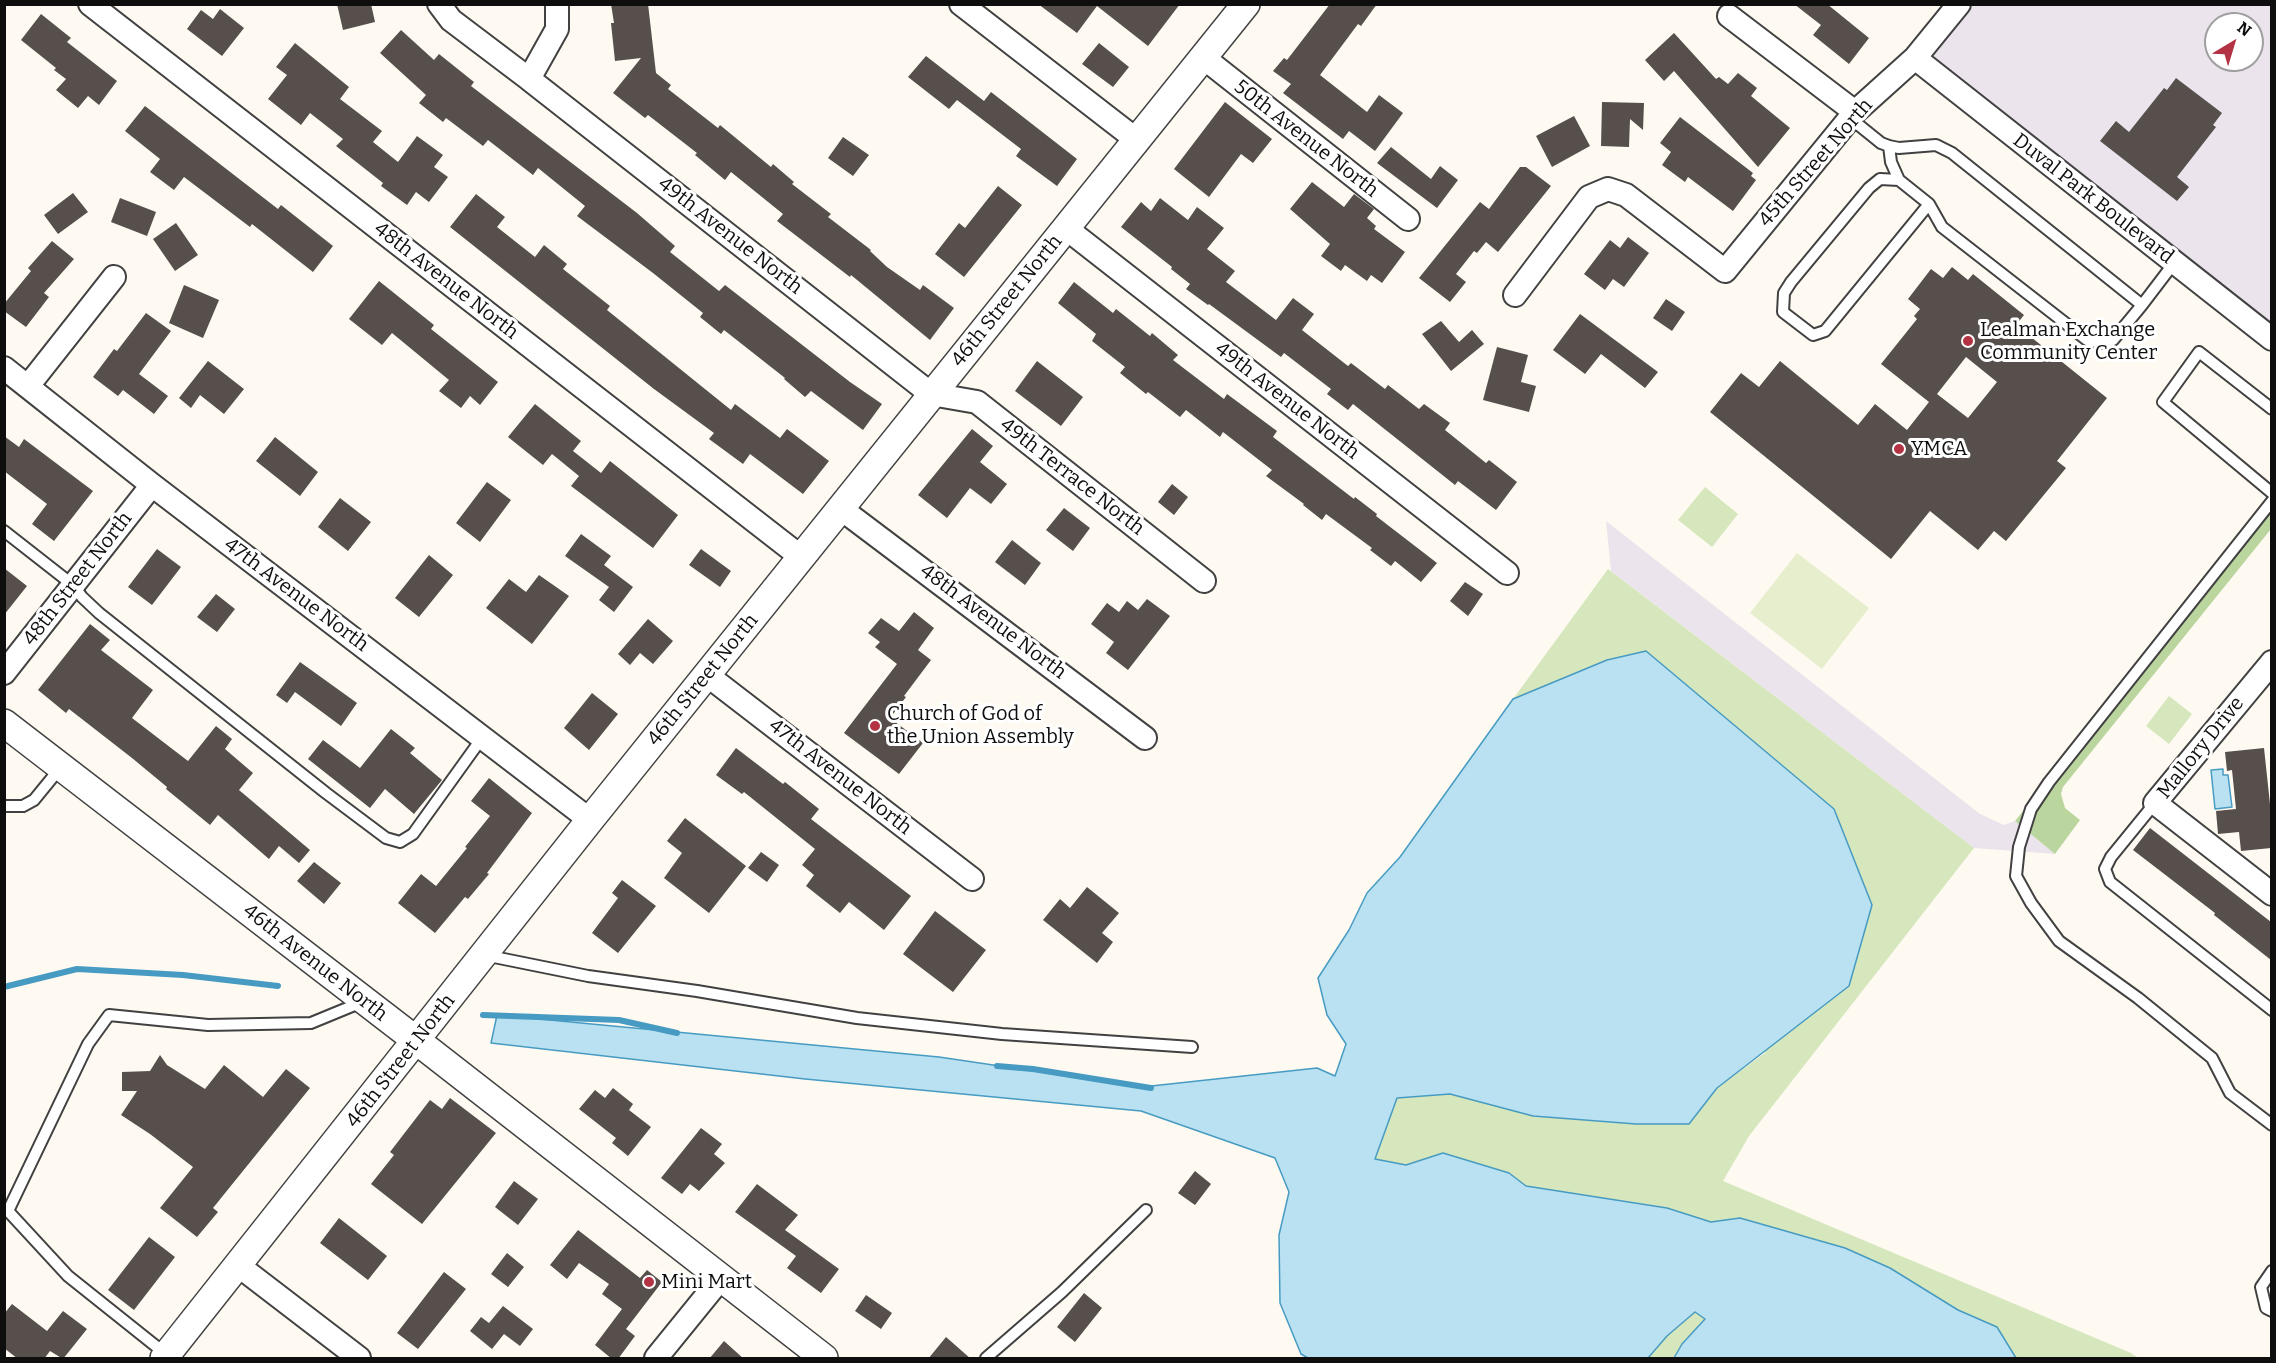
<!DOCTYPE html>
<html>
<head>
<meta charset="utf-8">
<style>
  body { margin:0 }
  #map { position:relative; width:2276px; height:1363px; overflow:hidden; background:#fefaf1; font-family:Bitter,serif }
  canvas { display:block }
  .frame { position:absolute; inset:0; border:6px solid #0e0e0e; pointer-events:none }
  .north { position:absolute; left:2204px; top:12px; width:60px; height:60px; box-sizing:border-box; background:#fff; border:2px solid #9f9f9f; border-radius:50%; rotate:38deg; font-size:16px; font-weight:700; line-height:24px; text-align:center; color:#0e0e0e }
  .north::after { content:''; display:block; margin:auto; width:21px; height:27px; background:#b33243; clip-path:polygon(50% 0,100% 100%,50% 72%,0 100%) }
</style>
</head>
<body>
<div id="map">
<canvas width="2276" height="1363"></canvas>
<div class="frame"></div>
<div class="north">N</div>
</div>
<script>
const ctx = document.querySelector('canvas').getContext('2d');
ctx.lineJoin = 'round';
function fillPath(path, color) { ctx.fillStyle = color; ctx.fill(path, 'evenodd'); }
const shape = rows => new Path2D(rows.map(r => 'M' + r).join(''));
function stroke(path, color, width, dash) { ctx.strokeStyle = color; ctx.lineWidth = width; ctx.lineCap = dash ? 'butt' : 'round'; ctx.setLineDash(dash || []); ctx.stroke(path); }
function write(font, color, halo, rows, align = 'center') {
  ctx.font = font + ' Bitter,serif'; ctx.lineWidth = 6; ctx.setLineDash([]); ctx.textBaseline = 'middle'; ctx.strokeStyle = halo; ctx.fillStyle = color; for (const [text, x, y, turn = 0] of rows) {
    ctx.save(); ctx.translate(x, y); ctx.rotate((+turn || 0) * Math.PI / 180); ctx.textAlign = isNaN(turn) ? turn : align; if (halo) ctx.strokeText(text, 0, 0); ctx.fillText(text, 0, 0); ctx.restore();
  }
}
fillPath(shape([
  [1972,5,2271,5,2271,325,1930,56],
  [2216,24,2252,24,2252,60,2216,60],
  [1606,521,1980,814,2004,825,2015,821,2055,854,1974,848,1611,571]
]), '#ebe4ec');
fillPath(shape([
  [1705,487,1738,514,1712,547,1678,520],
  [1608,569,1974,848,1749,1136,1723,1181,2131,1353,2138,1358,2016,1358,1997,1327,1958,1310,1890,1268,1845,1248,1740,1218,1711,1222,1667,1208,1526,1186,1509,1173,1443,1153,1406,1165,1375,1159,1397,1098,1450,1094,1533,1116,1636,1124,1689,1124,1717,1088,1765,1053,1607,660,1513,699],
  [2169,696,2192,714,2169,744,2146,726],
  [1695,1312,1705,1319,1682,1344,1674,1358,1648,1358,1667,1336]
]), '#d6e6bd');
fillPath(shape([
  [2265,509,2271,514,2271,529,2063,787,2061,794,2065,808,2080,820,2055,854,2015,821]
]), '#bbd59e');
fillPath(shape([
  [1797,553,1869,608,1822,669,1750,613]
]), '#e6eece');
const water = shape([
  [1646,651,1834,809,1872,905,1849,986,1717,1088,1689,1124,1636,1124,1533,1116,1450,1094,1397,1098,1375,1159,1406,1165,1443,1153,1509,1173,1526,1186,1667,1208,1711,1222,1740,1218,1845,1248,1890,1268,1958,1310,1997,1327,2016,1358,1674,1358,1682,1344,1705,1319,1695,1312,1667,1336,1648,1358,1308,1358,1301,1354,1280,1303,1279,1235,1289,1192,1275,1158,1141,1111,805,1079,491,1043,497,1015,939,1057,1142,1087,1317,1068,1335,1076,1346,1044,1327,1015,1318,978,1349,930,1367,893,1400,857,1513,699,1607,660,1646,651],
  [2223,769,2223,775,2228,775,2232,807,2215,809,2211,770,2223,769]
]);
fillPath(water, '#bae1f1');
stroke(water, '#479bc2', 1.5);
stroke(shape([
  [4,987,77,969,183,975,278,986],
  [483,1015,619,1020,677,1033],
  [997,1066,1033,1069,1151,1088]
]), '#479bc2', 6);
fillPath(shape([
  [337,4,371,4,375,22,343,30],
  [611,4,648,4,656,73,671,85,668,89,718,128,720,125,771,167,773,164,794,182,792,184,831,214,828,217,871,250,870,251,887,267,920,290,923,285,954,308,930,340,851,275,850,277,777,221,783,214,731,172,725,180,695,155,697,153,648,115,645,118,613,93,641,58,615,61,611,23,614,23],
  [1038,4,1180,4,1148,46,1097,6,1077,33],
  [1330,4,1377,4,1361,26,1358,24,1320,75,1367,112,1379,95,1403,113,1375,151,1349,131,1343,139,1283,93,1291,84,1273,71,1284,58,1287,60],
  [1794,4,1827,4,1869,38,1849,64,1813,35,1821,25],
  [220,9,244,28,222,56,187,29,201,10,213,19],
  [41,14,71,38,67,42,117,81,99,105,88,96,78,108,56,90,66,79,54,70,56,68,21,40],
  [401,30,434,60,439,54,474,82,471,86,637,213,675,246,670,252,719,291,725,285,850,382,882,404,863,430,811,391,805,397,784,379,785,378,724,330,721,334,700,317,703,313,653,273,577,216,585,206,538,168,533,175,488,140,483,146,446,118,443,122,419,103,426,95,380,53],
  [1674,33,1716,79,1719,77,1728,84,1738,73,1757,88,1751,96,1790,128,1758,167,1674,71,1664,81,1645,60],
  [295,43,349,87,340,99,382,131,373,142,398,162,417,136,443,155,434,167,448,177,429,202,416,192,407,205,381,186,383,183,336,146,343,139,310,113,301,125,268,99,287,75,276,67],
  [1099,43,1129,67,1113,87,1082,64],
  [926,56,984,101,991,92,1077,159,1057,186,1016,156,1021,149,957,100,949,109,908,77],
  [2176,78,2222,113,2213,125,2216,127,2177,177,2189,187,2177,201,2100,141,2116,121,2129,132,2164,88,2167,90],
  [1225,102,1272,139,1253,163,1241,154,1209,197,1174,169],
  [1602,102,1644,103,1643,130,1630,119,1629,147,1601,146],
  [145,106,278,209,281,205,333,246,313,272,252,224,250,227,184,177,174,190,150,172,160,159,125,131],
  [1574,116,1590,146,1552,167,1536,136],
  [1680,117,1753,173,1751,176,1756,180,1733,211,1688,177,1685,182,1662,165,1671,152,1660,143],
  [843,137,869,155,853,176,828,158],
  [1391,147,1431,179,1440,166,1458,180,1437,208,1377,163],
  [1520,167,1526,167,1551,186,1498,252,1486,242,1477,253,1474,251,1456,274,1466,282,1450,302,1419,278,1480,202,1489,209],
  [1312,182,1344,207,1354,194,1374,209,1367,218,1376,226,1374,229,1405,252,1382,283,1371,275,1367,281,1345,265,1341,271,1321,256,1330,244,1290,209],
  [998,186,1022,205,964,277,935,254,959,223,965,228],
  [73,193,88,212,58,234,44,215],
  [476,194,505,217,497,227,535,257,544,245,567,264,563,269,610,306,607,310,731,410,735,404,780,438,787,429,829,461,803,494,750,454,743,464,709,439,714,433,654,389,450,227],
  [120,198,156,212,147,236,111,222],
  [1160,198,1188,220,1197,207,1224,228,1207,249,1235,271,1226,282,1276,320,1293,298,1314,314,1302,330,1348,366,1351,363,1385,389,1388,385,1419,409,1424,404,1450,423,1445,430,1486,463,1489,460,1517,482,1496,510,1458,481,1455,485,1353,404,1348,410,1327,394,1331,389,1284,353,1281,357,1209,304,1208,305,1186,289,1190,284,1171,269,1172,267,1121,227,1141,202,1151,211],
  [176,223,198,255,175,271,153,239],
  [1628,237,1649,253,1624,287,1613,279,1605,290,1584,274,1610,240,1620,248],
  [52,241,74,259,44,293,49,297,26,327,4,311,4,304,31,271,28,268],
  [1952,267,1968,280,1973,274,2024,315,2016,325,2107,398,2057,461,2066,468,2006,541,1994,531,1978,550,1930,511,1891,559,1710,412,1741,373,1759,387,1780,361,1858,425,1875,404,1907,430,1929,402,1881,364,1917,319,1914,316,1920,309,1908,299,1931,269,1943,278],
  [1966,357,1997,382,1968,418,1937,394],
  [379,281,434,325,431,329,498,382,480,405,470,396,461,408,439,391,449,380,392,333,382,345,349,319],
  [1074,282,1113,313,1116,309,1150,336,1152,333,1178,355,1173,360,1224,399,1227,394,1277,431,1273,437,1354,499,1355,497,1377,514,1376,516,1437,563,1421,582,1395,561,1391,566,1370,550,1372,548,1326,514,1322,520,1303,505,1304,504,1266,476,1272,470,1223,432,1220,437,1186,410,1180,417,1148,392,1146,394,1120,373,1125,367,1092,341,1096,334,1058,303],
  [184,285,219,300,203,338,169,323],
  [1666,299,1685,312,1672,331,1653,318],
  [146,313,171,331,139,374,168,396,154,414,123,390,118,396,93,377,114,349,117,351],
  [1580,314,1658,372,1645,388,1601,354,1585,374,1553,350],
  [1441,321,1459,342,1472,330,1484,344,1451,371,1422,334],
  [1497,347,1528,355,1521,382,1536,386,1529,412,1483,400],
  [208,361,244,389,224,414,200,395,191,408,179,398],
  [1037,361,1083,397,1061,426,1015,391],
  [535,404,581,441,573,451,601,473,610,461,678,515,653,548,571,486,579,476,552,454,543,465,508,437],
  [972,429,993,446,980,462,1007,484,991,504,970,488,947,518,918,495],
  [4,436,19,447,24,439,93,491,54,541,32,524,47,504,4,471],
  [275,437,318,472,300,496,256,461],
  [487,482,511,500,480,542,456,523],
  [1172,484,1188,497,1174,515,1158,502],
  [340,498,371,522,348,551,318,527],
  [1064,508,1090,528,1073,551,1046,530],
  [581,534,611,556,604,565,633,587,614,612,599,600,609,587,565,556],
  [1012,540,1041,563,1025,585,995,562],
  [157,549,181,567,152,605,128,587],
  [701,549,731,571,720,587,689,565],
  [429,555,453,575,419,617,395,598],
  [4,568,27,586,4,615],
  [539,575,569,596,532,644,486,608,509,579,526,592],
  [1465,582,1483,594,1468,616,1450,601],
  [216,594,235,609,217,632,197,617],
  [1147,599,1170,616,1128,670,1106,653,1114,642,1091,624,1107,603,1119,612,1127,601,1138,610],
  [914,612,934,628,918,650,931,660,904,696,906,697,890,718,923,743,899,774,844,733,897,664,875,647,880,642,868,633,881,618,899,631],
  [648,619,673,641,653,664,640,653,630,665,618,654],
  [90,624,110,640,101,650,153,690,132,718,188,761,216,726,232,739,225,749,253,773,239,790,310,850,299,863,279,846,269,859,218,815,210,825,166,789,167,787,132,758,69,709,66,713,38,690],
  [300,662,357,703,341,726,295,692,287,703,276,695],
  [592,693,618,714,589,750,564,728],
  [391,729,415,748,410,753,442,780,414,814,385,789,370,808,308,759,323,740,360,768],
  [736,748,783,784,785,782,819,809,811,819,911,896,884,930,849,902,840,913,806,886,814,875,802,865,815,849,744,792,742,794,716,775],
  [2264,748,2270,804,2271,804,2271,848,2241,851,2239,832,2218,834,2216,811,2236,809,2232,770,2227,771,2225,752],
  [489,778,532,813,487,873,489,874,468,899,465,897,435,933,398,903,421,874,436,886,467,848,465,847,490,816,471,801],
  [685,818,746,866,709,913,664,878,682,853,667,841],
  [2150,828,2271,922,2271,960,2214,915,2215,913,2133,850],
  [761,852,779,865,767,882,748,868],
  [314,862,341,883,324,904,297,881],
  [622,880,656,906,618,953,592,933,618,898,612,893],
  [1087,887,1119,913,1102,933,1113,942,1097,963,1043,920,1060,899,1070,908],
  [935,911,986,950,953,992,903,954],
  [160,1055,167,1065,205,1089,224,1065,263,1097,286,1069,310,1088,213,1208,218,1212,197,1237,160,1208,193,1167,150,1134,121,1115,137,1091,122,1091,122,1072,150,1071],
  [613,1088,633,1104,629,1110,651,1127,628,1156,612,1143,616,1138,579,1109,595,1090,605,1098],
  [450,1098,496,1133,422,1224,371,1184,394,1155,390,1152,430,1100,442,1109],
  [701,1128,722,1144,714,1154,725,1163,699,1191,690,1184,682,1194,661,1178],
  [1195,1171,1211,1184,1195,1205,1178,1193],
  [514,1181,538,1199,518,1225,495,1207],
  [757,1184,798,1215,785,1230,839,1269,821,1293,787,1268,796,1256,735,1212],
  [339,1218,387,1256,368,1280,320,1243],
  [578,1230,640,1278,647,1270,662,1282,626,1329,635,1336,618,1359,612,1359,595,1345,622,1309,602,1294,609,1284,579,1263,567,1279,550,1265],
  [149,1237,175,1257,134,1310,108,1290],
  [507,1253,524,1267,508,1287,491,1274],
  [444,1272,466,1289,418,1349,397,1333],
  [1084,1293,1102,1308,1075,1342,1057,1327],
  [866,1295,892,1313,881,1329,855,1311],
  [12,1304,47,1331,63,1311,87,1329,63,1359,50,1351,44,1359,18,1359,4,1348,4,1314],
  [503,1306,533,1329,520,1346,504,1334,492,1349,470,1331,481,1317,489,1323],
  [946,1337,971,1359,928,1359],
  [724,1341,744,1359,709,1359]
]), '#564f4c');
const service = shape([
  [1850,118,1881,143,1889,146,1899,148,1936,145,1952,153,2142,305,2174,263],
  [1889,146,1891,162,1899,180,1929,204,1942,227,2087,340,2102,343,2113,340,2142,305],
  [1899,180,1880,179,1869,188,1791,282,1784,293,1783,312,1813,335,1825,331,1929,204],
  [2272,409,2199,352,2163,402,2272,493],
  [2272,501,2049,782,2031,809,2019,847,2016,876,2031,903,2059,941,2138,998,2212,1058,2230,1093,2272,1125],
  [4,531,73,585,82,597,99,613,326,793,386,838,400,842,413,834,482,738],
  [2155,803,2111,857,2105,869,2110,882,2272,1010],
  [4,806,23,806,34,800,61,767],
  [484,955,588,976,697,991,857,1018,1002,1034,1192,1047],
  [2272,1271,2261,1287,2266,1308,2272,1311],
  [167,1355,68,1276,8,1211,88,1044,109,1015,208,1025,311,1023,362,1002],
  [986,1358,1062,1292,1146,1210]
]);
const minor = shape([
  [90,4,801,557],
  [439,4,451,20,529,79,557,29,557,4],
  [961,4,1138,141],
  [1729,16,1855,112],
  [1204,58,1408,219],
  [1915,58,2272,339],
  [529,79,931,394,977,402,1204,581],
  [1067,229,1507,573],
  [1515,295,1589,197,1608,189,1626,195,1725,271,1855,112,1915,58,1959,4],
  [4,368,152,485,590,820],
  [28,386,114,277],
  [840,508,1145,738],
  [2272,662,2155,803,2272,894],
  [4,673,152,485],
  [707,675,972,879],
  [239,1266,359,1358],
  [656,1358,721,1278]
]);
const tertiary = shape([
  [4,723,417,1041,824,1358],
  [164,1358,590,820,1246,4]
]);
stroke(service, '#414141', 14);
stroke(minor, '#414141', 26);
stroke(tertiary, '#414141', 30);
stroke(service, '#fff', 10);
stroke(minor, '#fff', 22);
stroke(tertiary, '#fff', 27);
for (const [x, y, r, color] of [
  [1968,341,6,"#b33243"],
  [1899,449,6,"#b33243"],
  [875,726,6,"#b33243"],
  [649,1282,6,"#b33243"]
]) { const dot = new Path2D(); dot.arc(x, y, r, 0, 2 * Math.PI); ctx.fillStyle = color; ctx.fill(dot); stroke(dot, '#fff', 2); }
write('20px', '#0e0e0e', '#fff', [
  ["50th Avenue North",1306,139,38],
  ["45th Street North",1816,163,-49],
  ["Duval Park Boulevard",2093,199,38],
  ["49th Avenue North",730,236,38],
  ["48th Avenue North",446,281,38],
  ["46th Street North",1007,301,-51],
  ["49th Avenue North",1287,401,38],
  ["49th Terrace North",1072,477,38],
  ["48th Street North",78,579,-52],
  ["47th Avenue North",296,595,37],
  ["48th Avenue North",993,622,37],
  ["46th Street North",703,680,-51],
  ["Mallory Drive",2201,748,-51],
  ["47th Avenue North",840,777,38],
  ["46th Avenue North",315,963,38],
  ["46th Street North",401,1061,-52]
]);
write('20px', '#0e0e0e', '#fff', [
  ["Lealman Exchange",1980,330],
  ["Community Center",1980,353],
  ["YMCA",1911,449],
  ["Church of God of",887,714],
  ["the Union Assembly",887,737],
  ["Mini Mart",661,1282]
], 'left');
</script>
</body>
</html>
